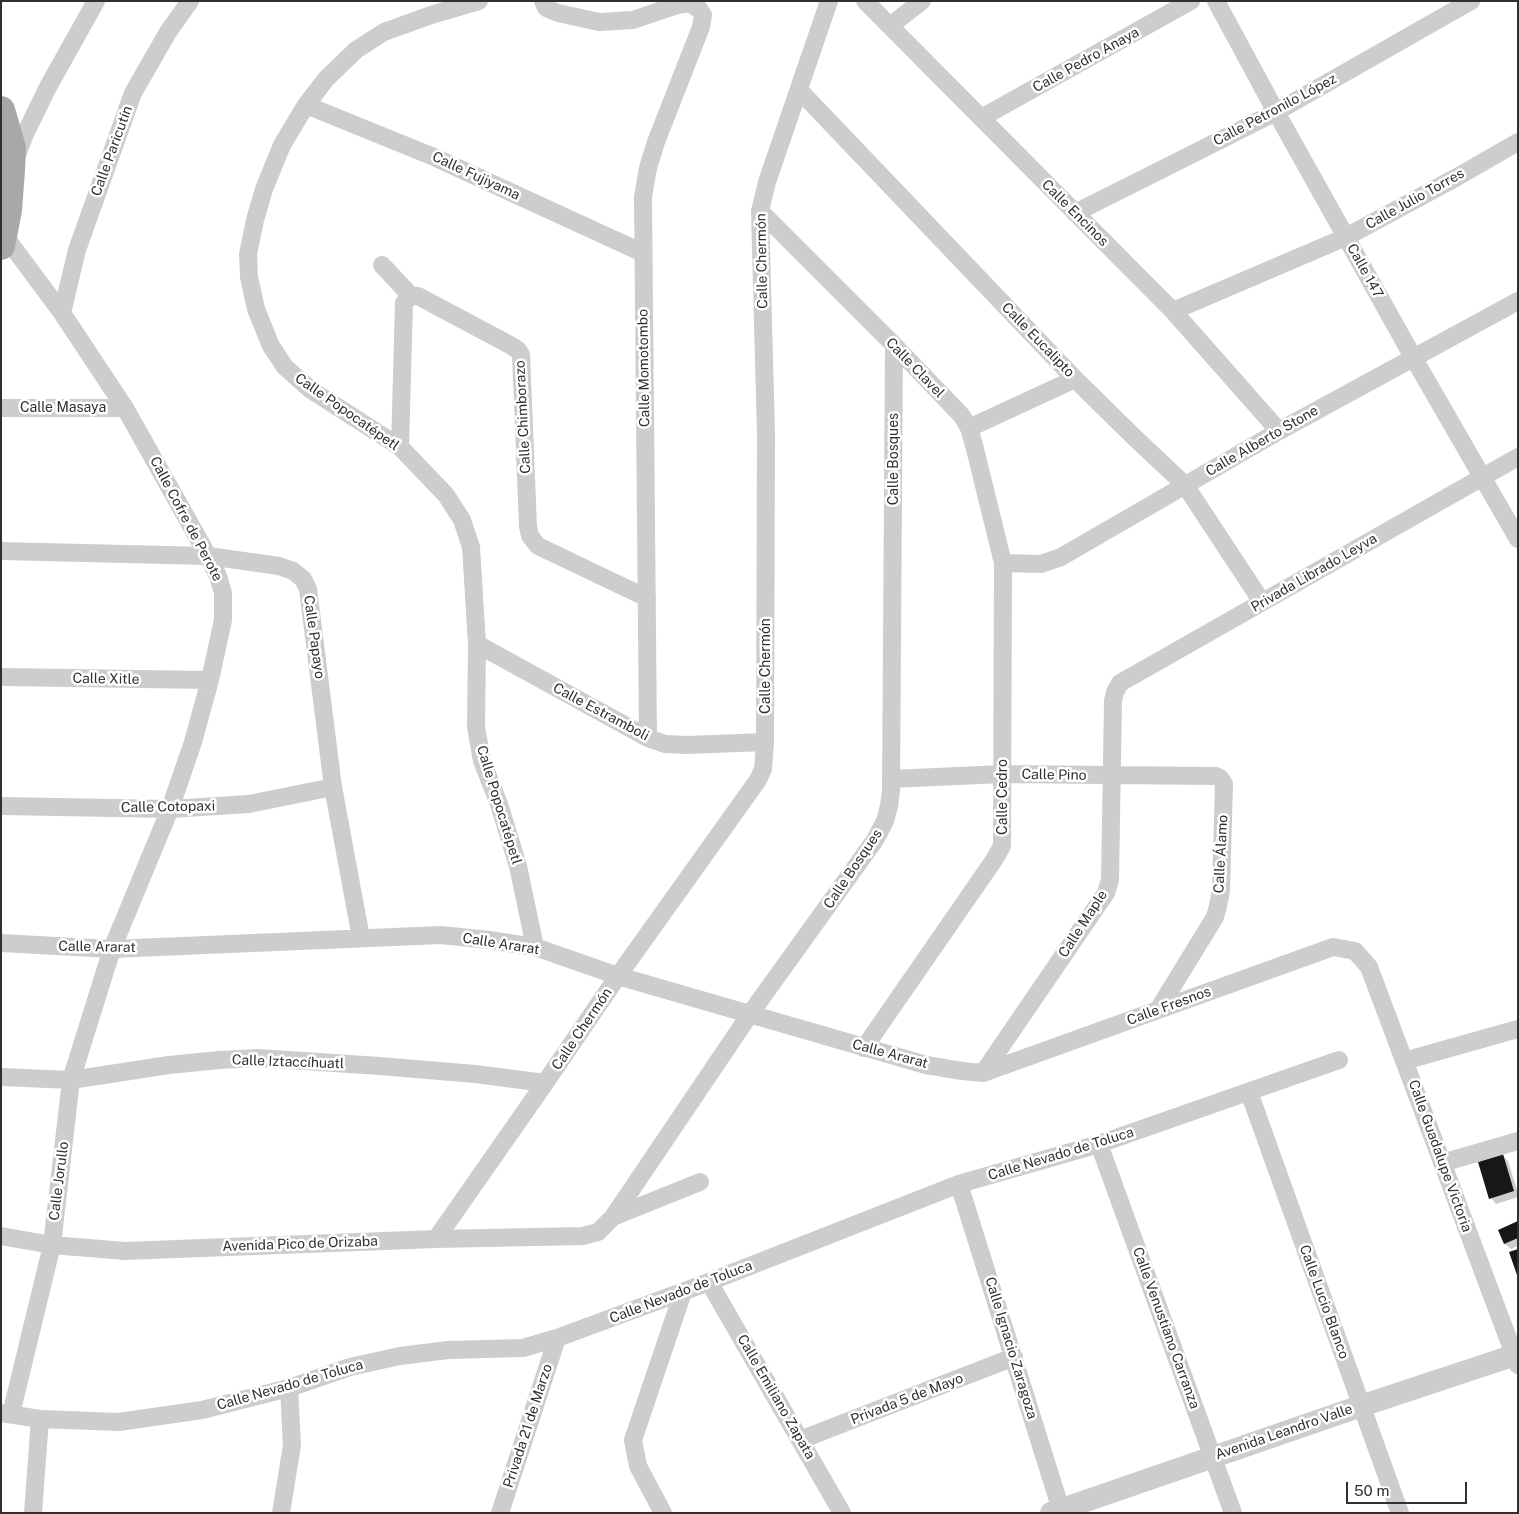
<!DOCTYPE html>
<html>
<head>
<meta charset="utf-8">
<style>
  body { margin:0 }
  #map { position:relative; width:1519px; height:1514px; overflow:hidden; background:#fff; font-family:"Public Sans",sans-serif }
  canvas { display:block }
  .frame { position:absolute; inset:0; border:2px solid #303030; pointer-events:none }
  .scale { position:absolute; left:1346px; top:1482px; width:121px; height:22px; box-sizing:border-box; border:2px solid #303030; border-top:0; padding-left:6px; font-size:15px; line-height:18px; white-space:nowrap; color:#303030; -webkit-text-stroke:4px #fff; paint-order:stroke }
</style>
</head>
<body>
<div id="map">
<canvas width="1519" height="1514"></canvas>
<div class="frame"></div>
<div class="scale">50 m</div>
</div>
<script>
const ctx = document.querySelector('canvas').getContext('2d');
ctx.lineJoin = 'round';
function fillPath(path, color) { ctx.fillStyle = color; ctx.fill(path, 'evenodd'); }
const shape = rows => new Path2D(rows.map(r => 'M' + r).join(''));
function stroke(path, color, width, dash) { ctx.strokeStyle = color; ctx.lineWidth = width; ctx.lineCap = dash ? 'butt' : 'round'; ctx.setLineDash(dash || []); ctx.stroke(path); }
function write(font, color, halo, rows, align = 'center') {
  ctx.font = font + ' "Public Sans",sans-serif'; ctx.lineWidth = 5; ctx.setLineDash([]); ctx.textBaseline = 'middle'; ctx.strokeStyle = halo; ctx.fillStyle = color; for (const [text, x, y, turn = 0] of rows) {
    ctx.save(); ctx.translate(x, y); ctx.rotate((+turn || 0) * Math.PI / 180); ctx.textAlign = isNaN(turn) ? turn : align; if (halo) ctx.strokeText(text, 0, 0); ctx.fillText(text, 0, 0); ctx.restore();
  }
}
fillPath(shape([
  [1503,1156,1508,1161,1518,1193,1518,1197,1496,1204,1491,1198],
  [1518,1222,1518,1246,1511,1249,1505,1244,1500,1230]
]), '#0003');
fillPath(shape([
  [1503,1154,1514,1191,1489,1199,1478,1162],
  [1518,1221,1518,1238,1504,1244,1498,1230],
  [1518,1249,1518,1275,1517,1275,1509,1252]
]), '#171717');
stroke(shape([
  [479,1,431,15,384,32,356,50,326,79,306,105,282,145,264,189,255,220,248,254,249,277,256,309,271,346,285,367,311,390,400,447,446,495,462,520,471,547,477,644,476,727,482,761,499,804,518,866,535,947],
  [543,1,546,8,558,13,599,22,633,20,677,5,689,3,699,9,703,15,701,27,656,142,648,168,643,197,648,738],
  [865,1,1173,311,1279,431],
  [1216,1,1276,112,1413,357,1518,539],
  [890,26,922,1],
  [799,90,1075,379,1134,437,1185,485,1262,602],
  [306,105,434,157,643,253],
  [981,118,1191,1],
  [15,160,25,134,48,87,96,1],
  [760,211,894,345,962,416,969,428,975,449,1003,563,1002,846,994,860,864,1048],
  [1075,213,1276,112,1471,1],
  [4,235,62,313,125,408,208,556,218,576,223,593,223,620,210,680,193,742,170,809,112,949,71,1080,52,1245,11,1414],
  [382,265,411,296],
  [1173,311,1346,237,1457,177,1518,142],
  [62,313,77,250,133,93,168,32,190,1],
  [1,408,125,408],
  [969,428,1075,379],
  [400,447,404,303,411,296,418,296,510,345,518,350,521,355,528,526,530,536,538,546,647,598],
  [1,551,208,556,279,566,293,571,303,579,308,589,333,787,361,938],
  [1003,563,1041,564,1061,557,1279,431,1518,301],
  [477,644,648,738,665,744,687,745,765,742],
  [1,677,210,680],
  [891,779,1003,774,1216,776,1220,778,1224,784,1221,890,1218,906,1215,917,1158,1010],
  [1,806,170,809,249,804,333,787],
  [1,943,112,949,441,935,489,940,535,947,618,976,926,1065,962,1071,983,1073,1333,947,1355,951,1369,967,1518,1365],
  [1404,1061,1518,1029],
  [983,1073,1106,893,1110,880,1113,701,1115,692,1120,683,1518,457],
  [1,1077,71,1080,169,1065,219,1060,258,1058,380,1066,475,1074,545,1083],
  [1249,1092,1400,1513],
  [1099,1144,1233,1513],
  [1442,1163,1518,1141],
  [959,1184,1062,1513],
  [613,1217,700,1182],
  [1,1236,52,1245,125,1251,436,1239,583,1236,598,1232,613,1217,750,1014,875,840,885,821,889,806,891,791,894,345],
  [436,1239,545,1083,618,976,758,780,763,769,765,742,766,434,760,211,767,182,829,1],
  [709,1282,842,1513],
  [1,1413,40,1419,119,1422,202,1410,289,1388,350,1367,400,1356,448,1350,523,1348,557,1338,709,1282,959,1184,1099,1144,1339,1060],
  [800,1440,1014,1357],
  [33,1513,40,1419],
  [281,1513,292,1445,289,1388],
  [500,1513,557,1338],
  [663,1513,638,1466,633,1440,683,1292]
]), '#cdcdcd', 18);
stroke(shape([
  [1051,1513,1361,1406,1518,1354]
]), '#cdcdcd', 22);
stroke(shape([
  [1,110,12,148,11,170,8,210,1,246]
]), '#a8a8a8', 28);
write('14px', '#303030', '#fff', [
  ["Calle Pedro Anaya",1086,60,-29],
  ["Calle Petronilo López",1275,110,-28],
  ["Calle Paricutín",112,151,-70],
  ["Calle Fujiyama",476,176,25],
  ["Calle Julio Torres",1415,199,-29],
  ["Calle Encinos",1075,213,45],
  ["Calle Chermón",762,261,-91],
  ["Calle 147",1365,271,61],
  ["Calle Eucalipto",1038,340,46],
  ["Calle Momotombo",644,368,-91],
  ["Calle Clavel",915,368,46],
  ["Calle Masaya",63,408],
  ["Calle Popocatépetl",347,412,35],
  ["Calle Chimborazo",523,417,-93],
  ["Calle Alberto Stone",1262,441,-30],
  ["Calle Bosques",894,459,-90],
  ["Calle Cofre de Perote",186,519,62],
  ["Privada Librado Leyva",1314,573,-30],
  ["Calle Papayo",314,637,82],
  ["Calle Chermón",766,666,-90],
  ["Calle Xitle",106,679,1],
  ["Calle Estramboli",601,712,28],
  ["Calle Pino",1054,775,1],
  ["Calle Cedro",1003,797,-90],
  ["Calle Popocatépetl",499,805,73],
  ["Calle Cotopaxi",168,807,-1],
  ["Calle Álamo",1221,854,-87],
  ["Calle Bosques",853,869,-56],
  ["Calle Maple",1083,924,-57],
  ["Calle Ararat",501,944,9],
  ["Calle Ararat",97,947,1],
  ["Calle Fresnos",1169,1006,-20],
  ["Calle Chermón",582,1029,-56],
  ["Calle Ararat",890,1054,15],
  ["Calle Iztaccíhuatl",288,1062,2],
  ["Calle Nevado de Toluca",1061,1154,-17],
  ["Calle Guadalupe Victoria",1440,1156,70],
  ["Calle Jorullo",59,1181,-83],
  ["Avenida Pico de Orizaba",300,1244,-2],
  ["Calle Nevado de Toluca",681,1292,-21],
  ["Calle Lucio Blanco",1324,1302,70],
  ["Calle Venustiano Carranza",1166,1328,70],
  ["Calle Ignacio Zaragoza",1011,1348,73],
  ["Calle Nevado de Toluca",290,1385,-16],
  ["Calle Emiliano Zapata",776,1397,60],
  ["Privada 5 de Mayo",907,1399,-21],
  ["Privada 21 de Marzo",528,1426,-72],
  ["Avenida Leandro Valle",1284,1432,-19]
]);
</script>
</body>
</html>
